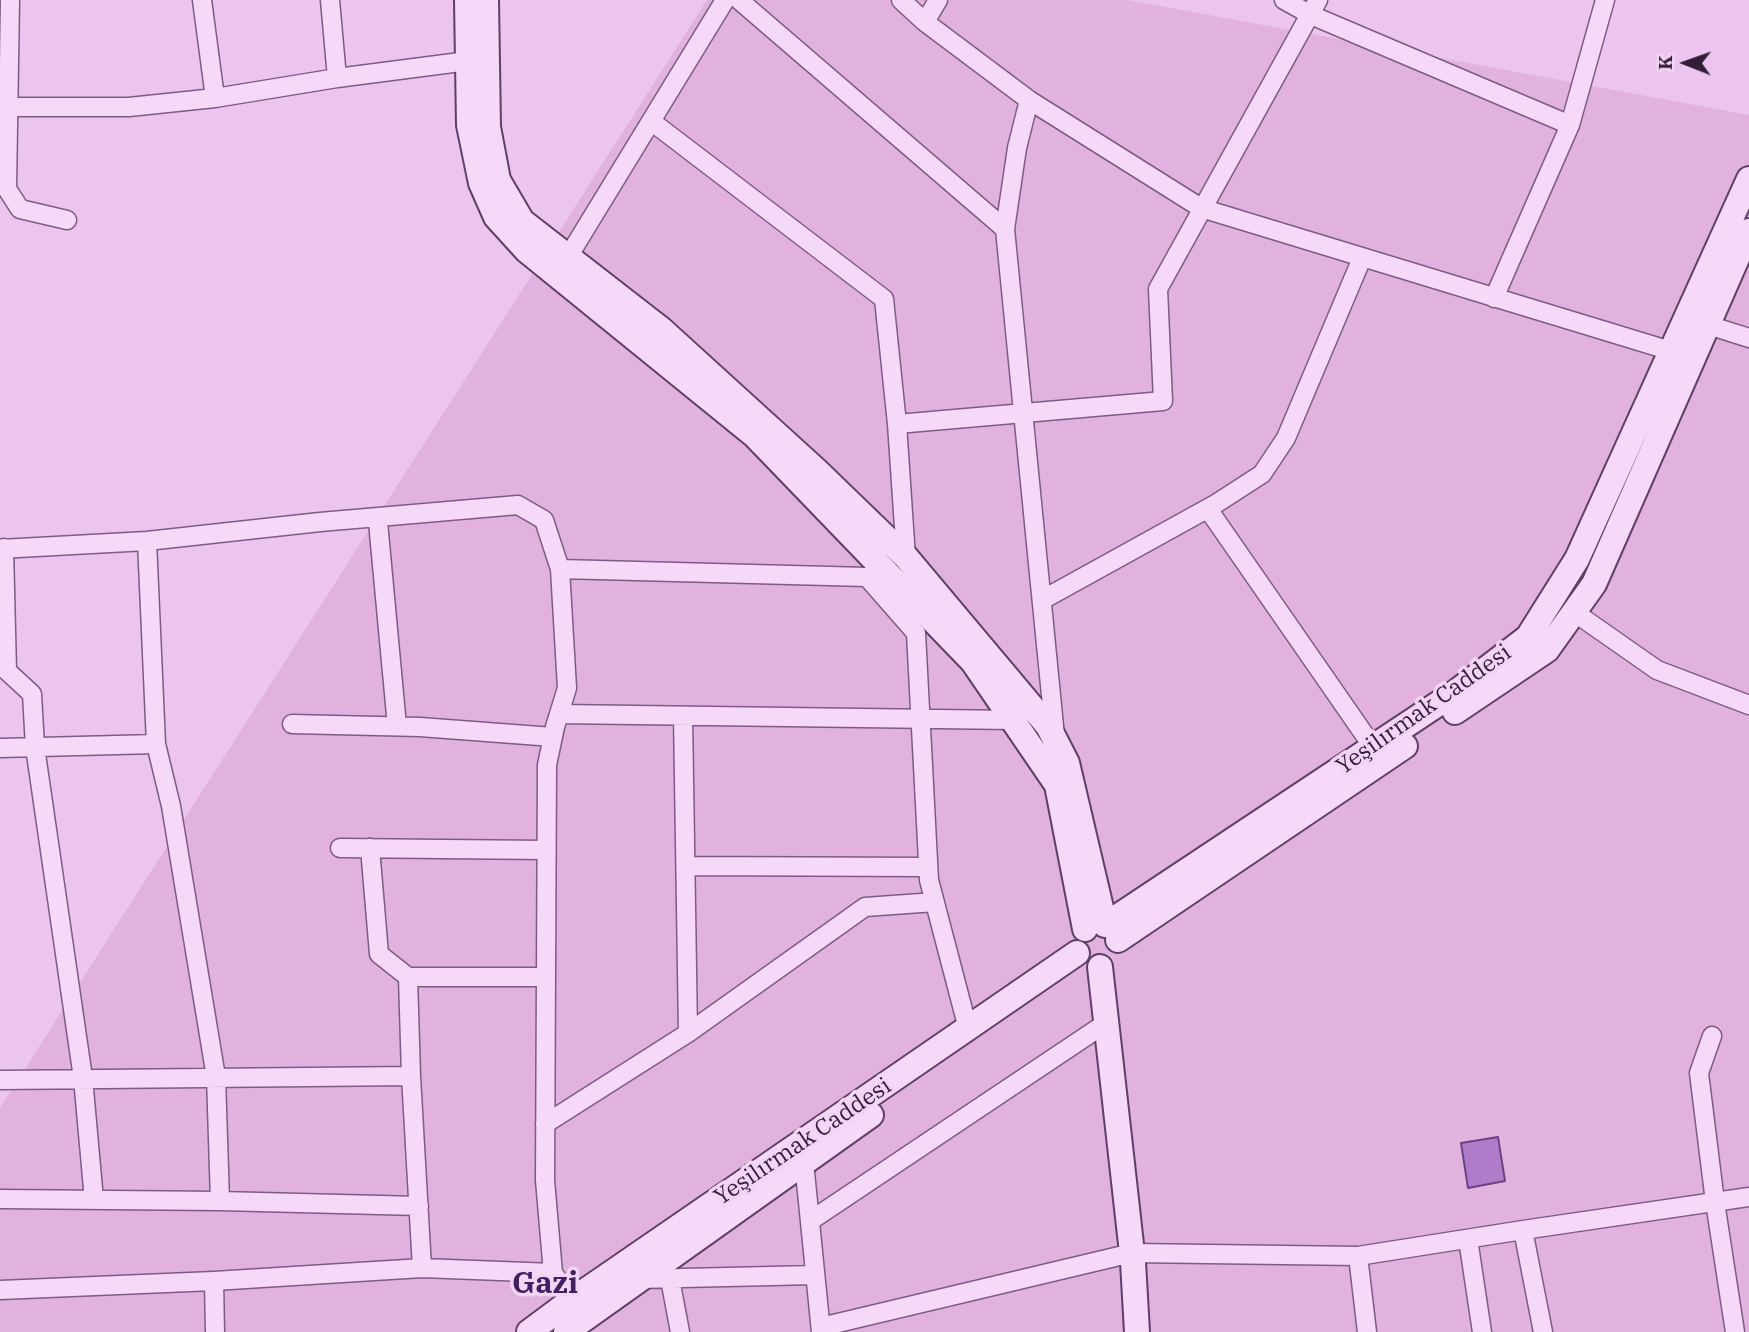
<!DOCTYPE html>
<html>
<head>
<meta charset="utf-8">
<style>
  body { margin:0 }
  #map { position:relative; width:1749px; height:1332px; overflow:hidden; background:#ebc5ed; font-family:"IBM Plex Serif",serif }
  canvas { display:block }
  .north { position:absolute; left:1651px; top:28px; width:70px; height:70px; -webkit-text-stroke:5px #f3d4f4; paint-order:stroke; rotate:271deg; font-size:19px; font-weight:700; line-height:28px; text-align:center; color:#311f37 }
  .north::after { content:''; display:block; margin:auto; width:24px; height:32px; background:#311f37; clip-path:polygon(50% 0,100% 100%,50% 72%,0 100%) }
</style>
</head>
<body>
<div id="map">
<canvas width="1749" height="1332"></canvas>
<div class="north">K</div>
</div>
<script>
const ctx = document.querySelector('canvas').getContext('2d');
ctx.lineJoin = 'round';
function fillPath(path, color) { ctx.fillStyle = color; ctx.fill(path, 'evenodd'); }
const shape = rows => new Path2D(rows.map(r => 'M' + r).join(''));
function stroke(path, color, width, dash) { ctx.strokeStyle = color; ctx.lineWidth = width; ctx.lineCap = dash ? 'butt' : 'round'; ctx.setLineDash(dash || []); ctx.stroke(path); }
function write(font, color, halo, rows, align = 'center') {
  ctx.font = font + ' "IBM Plex Serif",serif'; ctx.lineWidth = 7; ctx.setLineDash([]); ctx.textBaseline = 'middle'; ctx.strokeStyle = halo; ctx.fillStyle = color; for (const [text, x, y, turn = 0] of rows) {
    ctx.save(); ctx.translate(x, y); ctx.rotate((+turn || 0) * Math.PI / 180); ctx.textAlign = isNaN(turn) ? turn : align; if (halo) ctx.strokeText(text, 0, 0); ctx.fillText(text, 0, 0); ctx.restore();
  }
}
fillPath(shape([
  [707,0,1128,0,1749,115,1749,1332,0,1332,0,1108]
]), '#e2b2de');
const building = shape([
  [1498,1137,1505,1181,1468,1188,1461,1143,1498,1137]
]);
fillPath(building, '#b07cc9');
stroke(building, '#6d4285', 2);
const minor = shape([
  [10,0,7,189,20,209,67,220],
  [202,0,215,98],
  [330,0,337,78],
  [739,0,1005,229,1055,736],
  [901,0,925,22,1029,100,1201,208,1671,351],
  [1284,0,1311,15,1570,125],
  [925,22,938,0],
  [8,107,129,107,215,98,337,78,468,61],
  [651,121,884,299,897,424,906,557],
  [1005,229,1017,148,1029,100],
  [568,257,725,0],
  [1494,298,1570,125,1605,0],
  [1708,325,1749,338],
  [897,424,1163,401,1158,289,1318,0],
  [1208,509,1373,747],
  [378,522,397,726],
  [4,548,7,671,32,694,35,747,83,1078,94,1200],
  [0,549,147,541,320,522,518,505,544,520,560,569,567,688,555,727,547,765,545,1180,553,1273,572,1300],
  [560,569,867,577,916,633,929,880,968,1029],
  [1042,600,1214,505,1262,474,1286,438,1362,258],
  [1574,612,1657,670,1749,705],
  [559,714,1013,720],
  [683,716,688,1033],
  [292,724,420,727,553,737],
  [156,744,171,806,216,1077,220,1201],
  [0,748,156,744,147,541],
  [340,848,546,850],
  [370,848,379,954,408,977],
  [686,866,928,867],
  [545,977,408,977,411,1076,422,1268,553,1273],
  [1712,1036,1699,1073,1715,1202,1735,1332],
  [0,1080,411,1076],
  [545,1124,688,1033,865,907,935,902],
  [804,1162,821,1332],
  [0,1199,220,1201,419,1206],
  [810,1221,1106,1023],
  [1523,1230,1543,1332],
  [1468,1239,1482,1332],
  [1358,1256,1367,1332],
  [639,1279,815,1275],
  [670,1279,680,1332],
  [214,1281,215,1332],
  [0,1290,214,1281,422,1268],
  [821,1327,1132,1253,1358,1256,1523,1230,1749,1197]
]);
const secondary = shape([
  [467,0,469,125,481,183,496,217,527,251,755,436,973,662,1057,785,1085,929],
  [486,0,488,127,498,180,522,221,661,329,816,470,906,557,1048,726,1067,763,1105,925,1456,692,1528,637,1577,559,1749,179],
  [1455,712,1547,650,1594,584,1749,231],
  [1118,940,1405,746],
  [1100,967,1133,1262,1137,1332],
  [529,1332,572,1300,1077,953],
  [566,1332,871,1115]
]);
stroke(minor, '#7d5b87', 21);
stroke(secondary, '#5e3f69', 28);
stroke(minor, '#f6d8f8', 18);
stroke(secondary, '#f6d8f8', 24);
write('23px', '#311f37', '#f3d4f4', [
  ["Yeşilırmak Caddesi",1424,710,-35],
  ["Yeşilırmak Caddesi",803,1142,-34]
]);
write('bold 30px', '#3f2062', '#f3d4f4', [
  ["Gazi",545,1284]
]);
</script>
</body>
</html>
